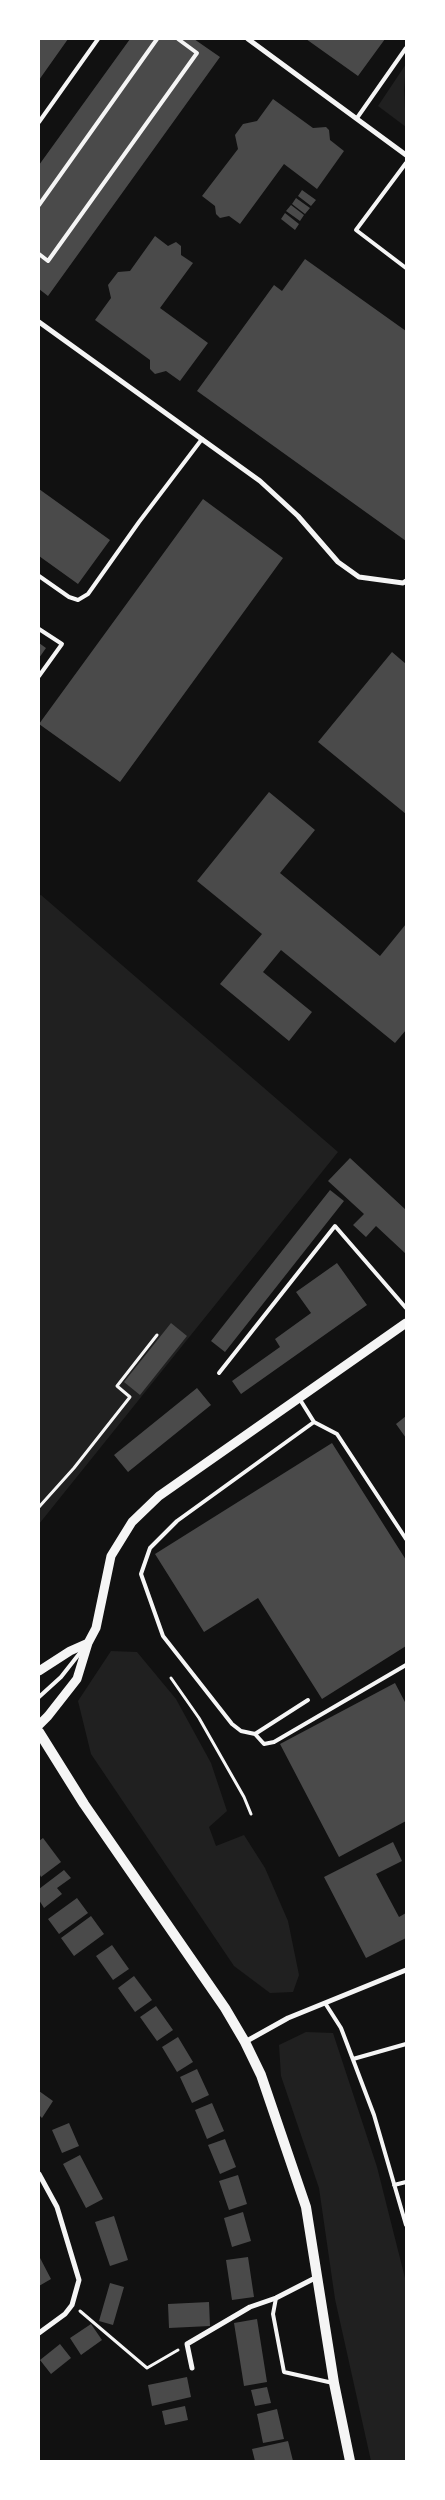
<!DOCTYPE html>
<html>
<head>
<meta charset="utf-8">
<style>
  body { margin:0 }
  #map { position:relative; width:445px; height:2500px; overflow:hidden; background:#111; font-family:"DejaVu Sans",sans-serif }
  canvas { display:block }
  .frame { position:absolute; inset:0; border:40px solid #fff; pointer-events:none }
</style>
</head>
<body>
<div id="map">
<canvas width="445" height="2500"></canvas>
<div class="frame"></div>
</div>
<script>
const ctx = document.querySelector('canvas').getContext('2d');
ctx.lineJoin = 'round';
function fillPath(path, color) { ctx.fillStyle = color; ctx.fill(path, 'evenodd'); }
const shape = rows => new Path2D(rows.map(r => 'M' + r).join(''));
function stroke(path, color, width, dash) { ctx.strokeStyle = color; ctx.lineWidth = width; ctx.lineCap = dash ? 'butt' : 'round'; ctx.setLineDash(dash || []); ctx.stroke(path); }
fillPath(shape([
  [406,64,404,90,406,127,378,106],
  [41,895,338,1152,39,1524,39,896],
  [111,1651,137,1652,176,1699,211,1763,227,1811,209,1827,216,1846,244,1835,265,1868,288,1921,299,1975,293,1992,270,1993,234,1966,91,1754,78,1701],
  [306,2032,333,2033,377,2167,406,2282,406,2461,371,2461,335,2299,319,2188,281,2076,279,2045]
]), '#202020');
fillPath(shape([
  [39,39,68,39,39,80],
  [130,39,194,39,220,57,48,296,39,289,39,165],
  [306,39,385,39,358,76],
  [273,99,313,128,326,127,329,130,330,140,344,151,317,189,284,164,240,224,229,216,220,218,216,214,215,206,202,196,238,149,235,135,243,124,257,121],
  [302,190,316,200,311,206,298,196],
  [296,198,310,208,305,214,292,204],
  [291,205,304,215,300,221,286,211],
  [285,213,299,224,295,230,281,219],
  [155,236,168,246,176,242,181,246,181,255,193,263,160,308,208,343,180,381,166,371,155,374,150,369,150,360,95,320,111,298,108,285,118,272,130,271],
  [305,259,406,331,406,541,197,391,274,285,282,291],
  [39,489,110,540,78,584,39,556],
  [203,499,283,558,120,782,39,724],
  [39,643,46,648,39,658],
  [392,652,406,664,406,814,318,742],
  [269,792,315,830,280,873,380,956,406,924,406,1030,395,1043,281,950,263,972,312,1012,289,1041,220,984,262,934,197,881],
  [350,1158,406,1210,406,1254,376,1226,366,1237,353,1225,364,1214,328,1181],
  [330,1190,344,1201,225,1352,211,1341],
  [337,1263,367,1305,241,1394,232,1381,280,1347,275,1339,311,1313,296,1292],
  [171,1323,187,1336,140,1395,124,1382],
  [197,1388,211,1405,128,1472,114,1455],
  [406,1416,406,1438,396,1424],
  [332,1443,406,1560,406,1646,322,1699,258,1598,204,1632,155,1554],
  [395,1683,406,1704,406,1821,339,1857,280,1744],
  [43,1838,61,1862,41,1877,39,1873,39,1841],
  [393,1842,402,1861,376,1874,399,1917,406,1913,406,1938,366,1958,324,1877],
  [64,1870,71,1878,57,1888,62,1894,44,1908,39,1900,39,1889],
  [77,1898,88,1913,59,1934,48,1919],
  [91,1916,104,1934,74,1956,61,1938],
  [112,1945,129,1969,113,1980,96,1956],
  [134,1976,152,2000,135,2012,118,1988],
  [156,2006,173,2030,157,2041,140,2017],
  [178,2037,193,2062,177,2072,162,2047],
  [197,2069,209,2095,192,2103,180,2077],
  [39,2091,53,2101,42,2118,39,2115],
  [212,2103,224,2131,207,2139,195,2110],
  [69,2123,79,2146,62,2153,52,2130],
  [225,2139,236,2167,220,2174,208,2145],
  [80,2155,103,2199,86,2208,63,2164],
  [238,2175,247,2204,229,2210,219,2181],
  [243,2212,251,2241,232,2247,224,2218],
  [114,2216,128,2260,110,2266,95,2222],
  [39,2256,51,2279,39,2286],
  [248,2257,254,2297,232,2300,226,2260],
  [110,2283,124,2287,113,2325,99,2321],
  [209,2302,210,2326,169,2328,168,2304],
  [257,2319,267,2382,244,2386,234,2323],
  [91,2324,102,2340,81,2355,70,2338],
  [60,2344,71,2358,51,2374,40,2360],
  [187,2377,191,2397,152,2406,148,2385],
  [267,2387,271,2403,255,2406,251,2390],
  [185,2406,188,2420,165,2425,162,2411],
  [277,2409,284,2439,263,2443,257,2414],
  [288,2441,293,2461,255,2461,252,2449]
]), '#4a4a4a');
stroke(shape([
  [39,1507,74,1468,130,1397,117,1386,157,1335],
  [171,1678,199,1718,244,1797,251,1814],
  [80,2311,147,2368,178,2350]
]), '#f5f5f5', 3);
stroke(shape([
  [357,118,406,48],
  [39,122,98,39],
  [406,163,356,230,406,268],
  [39,205,157,39],
  [39,254,48,261,197,53,178,39],
  [39,576,69,597,78,600,88,594,139,522,202,439],
  [39,629,62,644,39,676],
  [219,1373,335,1226,406,1308],
  [299,1398,314,1422,337,1434,406,1539],
  [314,1422,177,1521,150,1548,141,1574,163,1636,232,1724,241,1731,255,1734,264,1744,274,1742,406,1665],
  [39,1697,61,1677,83,1649],
  [255,1734,308,1700],
  [325,2003,341,2028,374,2115,406,2225],
  [353,2059,406,2044],
  [394,2185,406,2182],
  [276,2298,273,2314,284,2372,333,2383]
]), '#f5f5f5', 4);
stroke(shape([
  [248,39,406,155],
  [39,322,260,481,298,516,338,562,359,577,403,583,406,581],
  [245,2042,288,2018,406,1970],
  [39,2174,57,2207,79,2280,72,2305,65,2314,39,2333],
  [192,2368,187,2344,250,2307,276,2298,317,2277]
]), '#f5f5f5', 5);
stroke(shape([
  [39,1671,70,1651,88,1643],
  [39,1725,48,1716,77,1679,88,1643,96,1628,111,1556,132,1522,159,1496,406,1323]
]), '#f5f5f5', 9);
stroke(shape([
  [39,1732,84,1804,225,2008,245,2042,261,2075,306,2207,334,2383,350,2461]
]), '#f5f5f5', 10);
</script>
</body>
</html>
